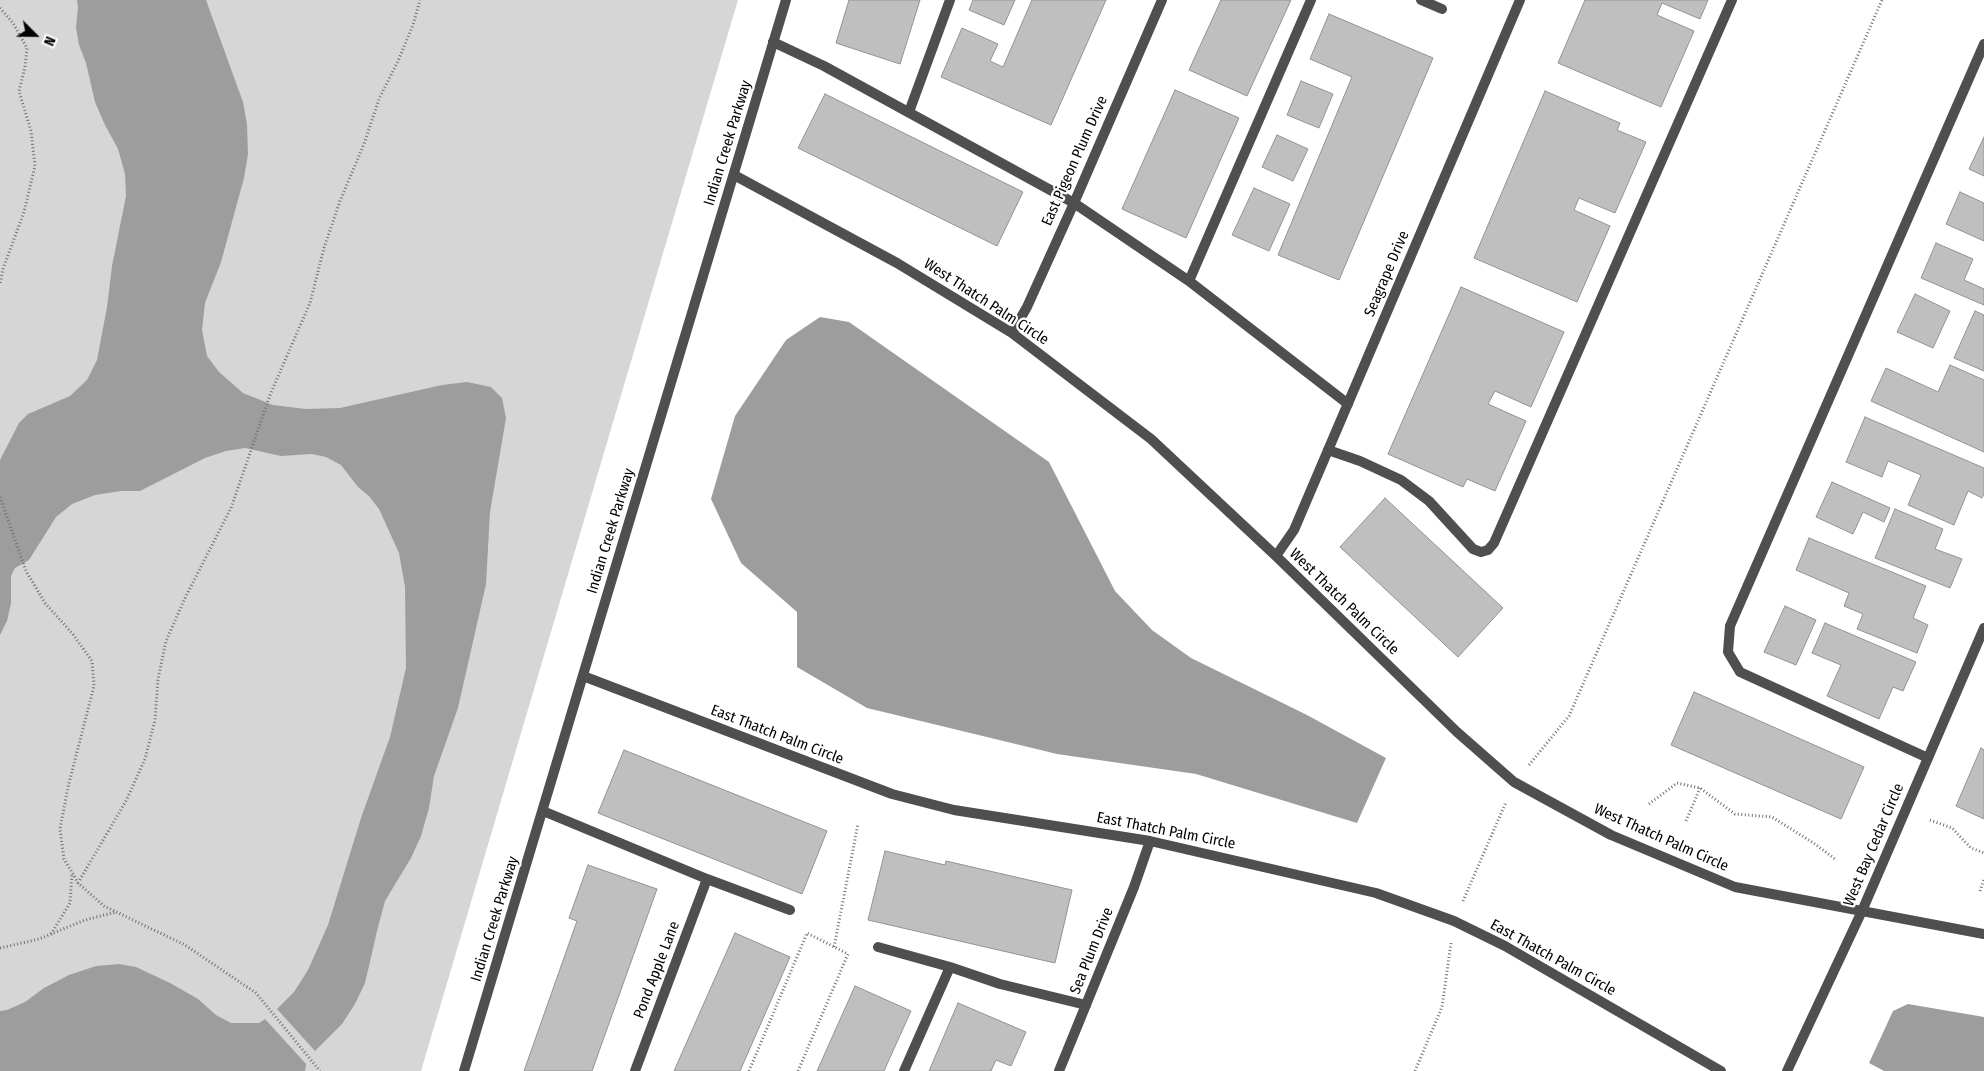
<!DOCTYPE html>
<html>
<head>
<meta charset="utf-8">
<style>
  body { margin:0 }
  #map { position:relative; width:1984px; height:1071px; overflow:hidden; background:#fff; font-family:"Fira Sans Condensed",sans-serif }
  canvas { display:block }
  .north { position:absolute; left:10px; top:10px; width:50px; height:50px; -webkit-text-stroke:4px #fff; paint-order:stroke; rotate:113deg; font-size:14px; font-weight:700; line-height:20px; text-align:center; color:#000 }
  .north::after { content:''; display:block; margin:auto; width:18px; height:22px; background:#000; clip-path:polygon(50% 0,100% 100%,50% 72%,0 100%) }
</style>
</head>
<body>
<div id="map">
<canvas width="1984" height="1071"></canvas>
<div class="north">N</div>
</div>
<script>
const ctx = document.querySelector('canvas').getContext('2d');
ctx.lineJoin = 'round';
function fillPath(path, color) { ctx.fillStyle = color; ctx.fill(path, 'evenodd'); }
const shape = rows => new Path2D(rows.map(r => 'M' + r).join(''));
function stroke(path, color, width, dash) { ctx.strokeStyle = color; ctx.lineWidth = width; ctx.lineCap = dash ? 'butt' : 'round'; ctx.setLineDash(dash || []); ctx.stroke(path); }
function write(font, color, halo, rows, align = 'center') {
  ctx.font = font + ' "Fira Sans Condensed",sans-serif'; ctx.lineWidth = 4.5; ctx.setLineDash([]); ctx.textBaseline = 'middle'; ctx.strokeStyle = halo; ctx.fillStyle = color; for (const [text, x, y, turn = 0] of rows) {
    ctx.save(); ctx.translate(x, y); ctx.rotate((+turn || 0) * Math.PI / 180); ctx.textAlign = isNaN(turn) ? turn : align; if (halo) ctx.strokeText(text, 0, 0); ctx.fillText(text, 0, 0); ctx.restore();
  }
}
fillPath(shape([
  [0,0,738,0,421,1071,0,1071]
]), '#d6d6d6');
fillPath(shape([
  [77,0,206,0,243,102,247,124,248,154,244,178,221,262,205,303,202,330,207,356,219,372,243,393,273,405,306,409,340,408,442,385,467,382,491,387,502,398,506,418,490,512,486,584,458,708,434,776,429,808,421,836,411,858,385,901,378,927,365,983,355,1004,342,1024,315,1051,277,1009,294,992,308,970,328,925,361,818,390,737,406,668,405,587,399,553,379,509,369,496,358,487,341,465,326,457,312,454,281,456,245,448,226,451,205,458,140,491,121,491,95,495,72,504,56,517,29,560,15,568,11,576,11,603,7,621,0,635,0,460,19,423,28,414,70,396,87,380,97,360,107,307,112,266,126,196,125,174,118,149,105,125,95,102,86,63,79,45,76,28,78,7],
  [820,317,849,322,1049,462,1115,591,1152,630,1191,658,1307,715,1386,758,1357,823,1196,774,1057,754,867,708,797,667,797,612,741,563,711,499,735,416,786,340],
  [119,964,136,967,170,983,198,999,216,1015,231,1023,259,1023,265,1019,306,1064,305,1071,0,1071,0,1011,7,1010,25,1002,44,988,69,975,96,966],
  [1908,1004,1984,1017,1984,1071,1884,1071,1869,1063,1893,1011]
]), '#9d9d9d');
const building = shape([
  [849,0,920,0,900,64,836,43,849,0],
  [973,0,1015,0,1004,25,969,10,973,0],
  [1032,0,1106,0,1051,125,941,77,962,28,998,44,990,61,1003,67,1032,0],
  [1221,0,1291,0,1247,96,1189,70,1221,0],
  [1585,0,1708,0,1700,19,1662,3,1657,15,1694,31,1661,107,1558,63,1585,0],
  [1329,14,1433,58,1339,280,1278,255,1352,77,1310,59,1329,14],
  [1301,81,1333,94,1319,128,1287,115,1301,81],
  [1175,90,1239,118,1186,238,1122,209,1175,90],
  [1545,91,1620,123,1617,130,1646,142,1615,213,1579,198,1574,210,1610,226,1577,302,1474,258,1545,91],
  [825,94,1023,192,997,246,798,148,825,94],
  [1277,135,1308,149,1293,181,1262,167,1277,135],
  [1984,137,1984,176,1969,169,1984,137],
  [1254,188,1290,204,1269,251,1232,235,1254,188],
  [1960,192,1984,203,1984,241,1946,224,1960,192],
  [1936,243,1973,259,1964,280,1984,289,1984,305,1921,278,1936,243],
  [1461,287,1564,332,1531,407,1495,391,1488,404,1526,421,1495,491,1467,479,1463,487,1388,454,1461,287],
  [1915,294,1950,311,1933,348,1897,332,1915,294],
  [1975,311,1984,315,1984,371,1954,358,1975,311],
  [1950,365,1984,380,1984,452,1871,401,1886,368,1938,392,1950,365],
  [1865,417,1984,468,1984,494,1982,498,1968,491,1954,525,1908,505,1921,475,1888,461,1882,477,1846,462,1865,417],
  [1832,482,1890,508,1884,522,1863,512,1853,534,1816,517,1832,482],
  [1385,498,1503,608,1458,657,1340,547,1385,498],
  [1895,509,1943,529,1935,549,1962,559,1950,588,1875,558,1895,509],
  [1809,538,1926,586,1913,618,1928,625,1917,653,1857,629,1863,614,1844,606,1849,593,1796,570,1809,538],
  [1785,606,1816,620,1796,665,1764,652,1785,606],
  [1825,623,1916,662,1903,691,1893,687,1879,719,1827,696,1841,665,1812,653,1825,623],
  [1694,692,1864,767,1841,819,1671,745,1694,692],
  [1981,748,1984,750,1984,819,1956,806,1981,748],
  [624,750,827,831,802,894,598,813,624,750],
  [885,851,945,865,946,861,1072,890,1055,963,868,920,885,851],
  [588,865,657,889,592,1071,524,1071,577,921,569,918,588,865],
  [735,933,790,957,740,1071,674,1071,735,933],
  [855,986,911,1011,884,1071,817,1071,855,986],
  [958,1003,1026,1032,1011,1066,996,1060,991,1071,929,1071,958,1003]
]);
fillPath(building, '#bfbfbf');
stroke(building, '#939393', 1);
stroke(shape([
  [0,8,13,23,27,48,25,67,19,91,31,131,35,166,24,212,3,269,0,284],
  [0,497,26,571,45,603,72,633,92,661,94,686,68,787,60,829,64,859,72,872,78,883,104,906,185,945,256,993,320,1071],
  [1529,765,1569,716,1882,0],
  [1649,804,1677,783,1700,788,1735,814,1772,817,1815,844,1835,859],
  [1930,820,1952,828,1971,848,1984,853],
  [1686,821,1700,788],
  [78,883,126,801,145,759,155,720,158,679,166,641,185,598,231,508,270,395,310,303,324,248,340,201,364,144,379,99,398,61,413,25,420,0],
  [1980,891,1984,879],
  [1463,901,1506,802],
  [51,934,70,903,72,873],
  [834,947,858,824],
  [0,948,39,939,85,920,116,912],
  [749,1071,807,933,848,954,798,1071],
  [1415,1071,1442,1007,1451,943]
]), '#717171', 3, [1, 2.5]);
stroke(shape([
  [1421,0,1442,9],
  [773,42,824,66,1074,203,1189,281,1348,404],
  [909,112,950,0],
  [1189,281,1311,0],
  [1328,450,1360,461,1401,480,1429,501,1473,549,1481,552,1488,550,1494,543,1732,0],
  [1928,758,1740,672,1728,652,1730,626,1984,44],
  [543,811,707,879,790,910],
  [878,947,950,967,1000,984,1086,1005],
  [635,1071,707,879],
  [904,1071,950,967]
]), '#4f4f4f', 10);
stroke(shape([
  [734,175,897,263,1012,333,1151,439,1276,556,1457,732,1514,782,1611,835,1735,887,1984,934],
  [1012,333,1027,307,1074,203,1162,0],
  [1276,556,1294,530,1520,0],
  [583,676,892,794,954,810,1150,841,1376,893,1454,921,1505,946,1721,1071],
  [464,1071,786,0],
  [1059,1071,1134,887,1150,841],
  [1787,1071,1862,911,1984,628]
]), '#4f4f4f', 10);
write('15px', '#000', '#fff', [
  ["Indian Creek Parkway",728,143,-73],
  ["East Pigeon Plum Drive",1075,161,-66],
  ["Seagrape Drive",1387,274,-67],
  ["West Thatch Palm Circle",986,302,33],
  ["Indian Creek Parkway",611,531,-73],
  ["West Thatch Palm Circle",1344,602,44],
  ["East Thatch Palm Circle",777,735,21],
  ["East Thatch Palm Circle",1166,831,11],
  ["West Thatch Palm Circle",1661,838,24],
  ["West Bay Cedar Circle",1874,845,-67],
  ["Indian Creek Parkway",495,919,-73],
  ["Sea Plum Drive",1092,951,-68],
  ["East Thatch Palm Circle",1553,958,29],
  ["Pond Apple Lane",657,970,-69]
]);
</script>
</body>
</html>
